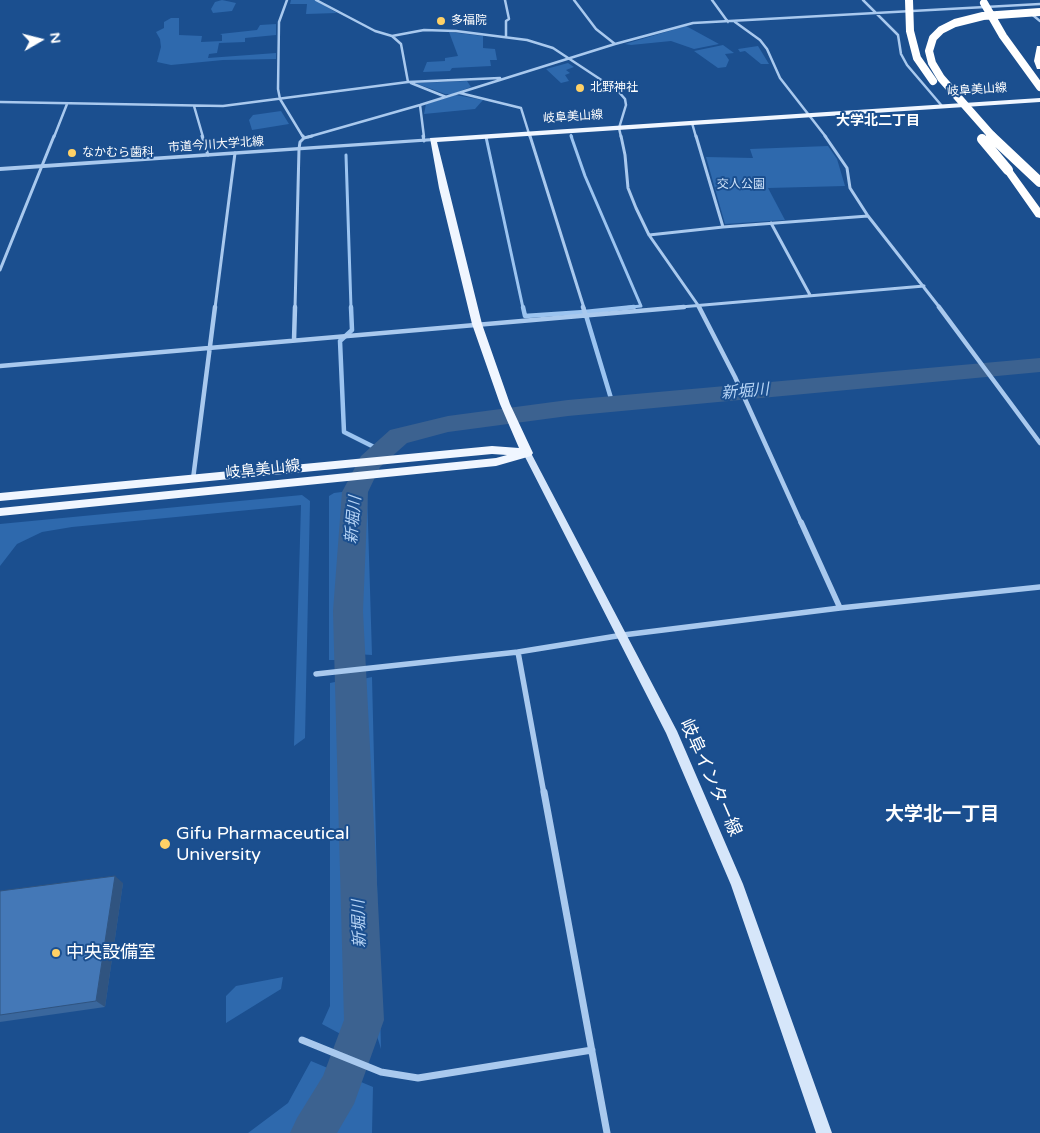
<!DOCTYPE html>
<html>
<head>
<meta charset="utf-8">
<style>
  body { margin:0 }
  #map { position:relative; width:1040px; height:1133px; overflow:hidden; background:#1b4f8f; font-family:"Varela Round",sans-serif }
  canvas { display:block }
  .north { position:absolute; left:15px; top:15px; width:50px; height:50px; -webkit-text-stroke:4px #1b4f8f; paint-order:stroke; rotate:82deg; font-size:14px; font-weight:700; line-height:20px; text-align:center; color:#fff }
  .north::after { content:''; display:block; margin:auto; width:18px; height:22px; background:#fff; clip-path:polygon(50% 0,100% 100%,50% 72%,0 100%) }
</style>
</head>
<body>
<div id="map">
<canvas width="1040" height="1133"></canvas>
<div class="north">N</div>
</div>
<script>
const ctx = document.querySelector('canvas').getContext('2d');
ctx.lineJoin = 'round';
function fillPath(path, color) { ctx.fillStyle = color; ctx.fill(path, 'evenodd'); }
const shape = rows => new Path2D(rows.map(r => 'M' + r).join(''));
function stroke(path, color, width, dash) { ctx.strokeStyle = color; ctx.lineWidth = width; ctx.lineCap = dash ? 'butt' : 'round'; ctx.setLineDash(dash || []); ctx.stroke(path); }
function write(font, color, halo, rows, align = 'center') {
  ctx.font = font + ' "Varela Round","Noto Sans JP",sans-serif'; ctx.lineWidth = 4; ctx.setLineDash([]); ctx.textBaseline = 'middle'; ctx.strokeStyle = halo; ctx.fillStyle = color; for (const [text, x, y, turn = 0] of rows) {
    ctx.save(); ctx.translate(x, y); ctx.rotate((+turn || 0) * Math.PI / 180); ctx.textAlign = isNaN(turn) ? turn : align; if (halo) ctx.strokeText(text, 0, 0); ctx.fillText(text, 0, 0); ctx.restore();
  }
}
fillPath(shape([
  [222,0,236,3,232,11,213,13,211,9,215,2],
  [291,0,315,0,337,13,306,14,307,4,290,4],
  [171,18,179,18,179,35,202,36,201,42,222,41,222,35,220,34,257,30,260,25,276,24,276,35,245,38,245,42,219,43,217,53,209,54,208,58,276,53,276,59,223,60,171,65,157,62,161,47,160,39,156,32,164,28,164,22],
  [686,26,719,44,694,49,671,41,631,45,625,44],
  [449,32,483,36,483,48,495,49,497,60,490,60,491,66,452,68,450,71,423,72,427,62,445,61,445,58,458,56],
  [723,45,734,53,725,54,729,60,726,67,718,68,694,51],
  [758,46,769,64,761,64,745,51,740,52,738,49],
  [568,63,574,67,566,70,570,73,565,75,569,81,561,83,546,69],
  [467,81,471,87,453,94,445,94,415,83],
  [456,95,483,100,475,109,424,114,426,104],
  [281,111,289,124,252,130,249,120,253,115],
  [828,146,837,159,845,186,768,188,785,220,725,224,706,157,753,158,750,149],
  [349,491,342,660,329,660,329,496,334,493],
  [367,491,372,655,356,654,357,492],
  [302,495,310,501,305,738,294,746,301,505,72,527,42,532,17,544,0,566,0,524],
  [372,677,381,1049,370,1013,358,680],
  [345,680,356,1018,348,1038,322,1024,330,1006,330,683],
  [283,977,281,989,226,1023,226,996,236,986],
  [311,1061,373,1087,372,1133,248,1133,288,1103]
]), '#2e69ad');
stroke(shape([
  [571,135,572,137]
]), '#9cc4f0', 2.5);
stroke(shape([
  [571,136,585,176,641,306,622,308],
  [486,137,523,308],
  [346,155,351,308]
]), '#9cc4f0', 3);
stroke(shape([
  [351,307,352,330,340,341,344,432,382,451],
  [523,307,525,316,585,312,613,405],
  [585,312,634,307]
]), '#9cc4f0', 4.5);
fillPath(shape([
  [1040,358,1040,372,568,416,448,432,407,443,380,467,368,492,363,611,384,1020,354,1104,337,1133,290,1133,297,1118,323,1076,344,1020,333,611,342,492,361,456,390,430,448,416,568,400,1040,358]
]), '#3c6290');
stroke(shape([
  [287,0,279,22,278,89,280,99,303,137],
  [316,0,375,31,392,36,401,44,408,82],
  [505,0,509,19,506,21,506,37],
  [574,0,596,29,615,44],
  [712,0,728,22],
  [863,0,898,35,901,54,907,65,942,106],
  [1029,12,1040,21],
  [735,22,760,40,767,49,780,78,826,137],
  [392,36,424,30,456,31,527,40,553,48,618,91,625,99,626,105,619,128,621,137],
  [411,83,446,97],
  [460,93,521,108,530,137],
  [0,102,223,106,408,82,500,78],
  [420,105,424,137],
  [194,106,203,137],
  [692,123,696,137],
  [54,137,67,104],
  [308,137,420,105,615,44,693,23,1040,4]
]), '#a9c9ee', 2.5);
stroke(shape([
  [202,136,208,155],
  [423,136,424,141],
  [530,136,584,308],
  [621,136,625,155,628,188,636,208,649,235,700,308],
  [696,136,723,227],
  [825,136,847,168,850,188,868,216,940,308],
  [304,138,312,136],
  [771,223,810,295],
  [649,235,723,227,868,216],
  [0,270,54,136],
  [215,308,235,153],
  [295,308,299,149,300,142,304,138,303,136],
  [669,308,924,286]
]), '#a9c9ee', 3);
stroke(shape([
  [583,307,586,316],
  [699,307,735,377,801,523],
  [939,307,1040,443],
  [294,340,295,307],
  [0,366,684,307],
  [193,479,215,307]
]), '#a9c9ee', 4.5);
stroke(shape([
  [801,522,840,608],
  [518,652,544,794],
  [316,674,518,652,623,635,840,608,1040,587]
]), '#a9c9ee', 5.5);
stroke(shape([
  [544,792,607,1133],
  [302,1040,381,1072,418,1078,592,1050]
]), '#a9c9ee', 7);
fillPath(shape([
  [433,138,436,140,435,141,0,171,0,167,433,138]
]), '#a9c9ee');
fillPath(shape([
  [527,450,531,453,677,731,743,884,832,1133,816,1133,731,885,666,733,523,453,527,450]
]), '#d6e6fa');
fillPath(shape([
  [1040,98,1040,102,437,142,482,324,510,404,533,453,531,456,496,466,0,516,0,508,496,458,507,455,492,454,0,501,0,493,492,446,519,448,500,404,472,324,439,188,430,138,1040,98]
]), '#f0f6ff');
fillPath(shape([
  [1037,46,1040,46,1040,69,1037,69,1034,61,1037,46],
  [1008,167,1011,168,1040,208,1040,218,1036,217,1003,170,1008,167]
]), '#fff');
stroke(shape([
  [909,0,910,31,917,58,933,81],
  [984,3,1003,36,1040,87],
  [993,137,941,78,932,63,929,51,933,38,941,30,955,23,983,16,1040,12]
]), '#fff', 8);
stroke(shape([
  [991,136,1040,182],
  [982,139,1008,170]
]), '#fff', 10);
fillPath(shape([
  [123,883,105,1007,0,1022,0,891]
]), '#3a679d');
fillPath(shape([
  [115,876,123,883,105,1007,96,1001]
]), '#305480');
const building = shape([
  [115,876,96,1001,0,1015,0,891,115,876]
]);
fillPath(building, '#4478b7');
stroke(building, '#305480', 1);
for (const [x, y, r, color] of [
  [441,21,5,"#ffd166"],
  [580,88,5,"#ffd166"],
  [72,153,5,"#ffd166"],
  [165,844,6,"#ffd166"],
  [56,953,5,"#ffd166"]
]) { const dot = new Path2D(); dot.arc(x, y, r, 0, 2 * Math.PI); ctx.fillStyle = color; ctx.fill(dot); stroke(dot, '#1b4f8f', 2); }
write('12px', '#fff', '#1b4f8f', [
  ["多福院",451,21],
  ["北野神社",590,88],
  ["なかむら歯科",82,153]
], 'left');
write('12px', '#fff', '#1b4f8f', [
  ["岐阜美山線",977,90,-4],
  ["岐阜美山線",573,117,-4],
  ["市道今川大学北線",216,145,-4]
]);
write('12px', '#cfe3fa', '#1b4f8f', [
  ["交人公園",741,185]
]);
write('bold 14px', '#fff', '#1b4f8f', [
  ["大学北二丁目",878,121]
]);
write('15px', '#fff', '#1b4f8f', [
  ["岐阜美山線",263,470,-6]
]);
write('italic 16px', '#b5d3f5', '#1b4f8f', [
  ["新堀川",745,392,-5],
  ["新堀川",354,520,-85],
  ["新堀川",360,924,-92]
]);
write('18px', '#fff', '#1b4f8f', [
  ["岐阜インター線",710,778,66]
]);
write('18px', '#fff', '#1b4f8f', [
  ["Gifu Pharmaceutical",176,834],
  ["University",176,855],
  ["中央設備室",66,953]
], 'left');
write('bold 19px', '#fff', '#1b4f8f', [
  ["大学北一丁目",942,815]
]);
</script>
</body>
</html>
